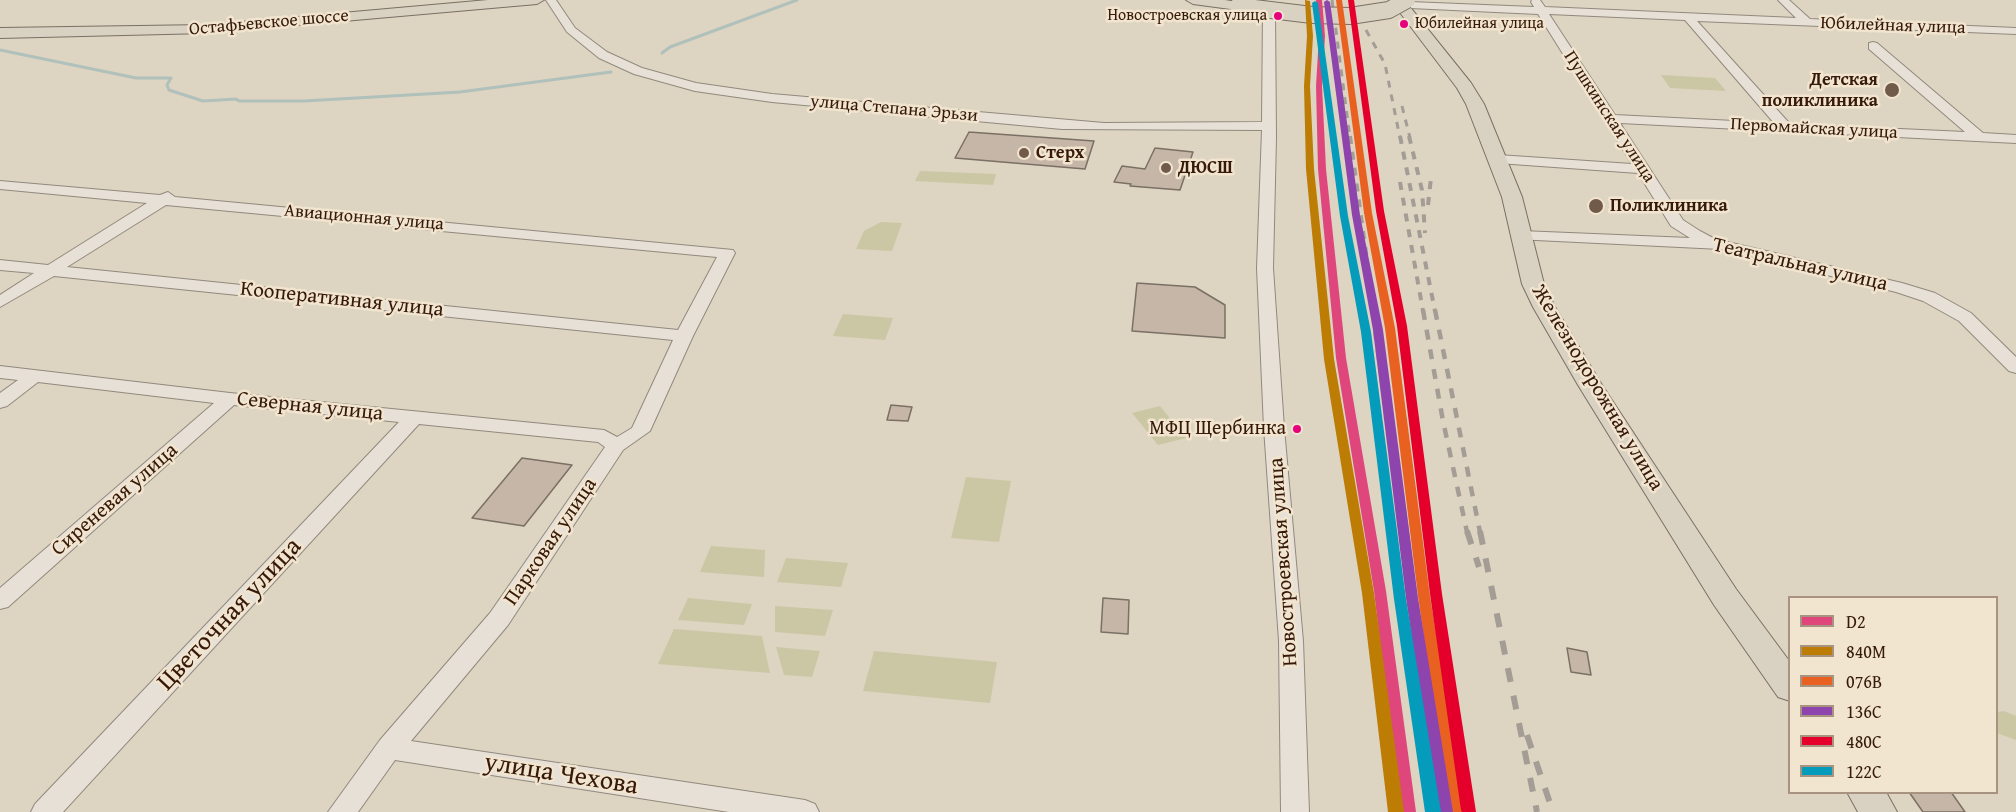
<!DOCTYPE html>
<html>
<head>
<meta charset="utf-8">
<style>
  body { margin:0 }
  #map { position:relative; width:2016px; height:812px; overflow:hidden; background:#ded4c2; font-family:"Gentium Book Plus",serif }
  canvas { display:block }
  .legend { position:absolute; left:1788px; top:596px; width:210px; height:198px; box-sizing:border-box; background:#f2e5cf; border:2px solid #a79380; margin:0; padding:8px 10px; list-style:none; font-size:18px; color:#36190a }
  .legend li { display:flex; align-items:center; gap:12px; height:30px }
  .legend b { width:30px; border:2px solid #a79380 }
</style>
</head>
<body>
<div id="map">
<canvas width="2016" height="812"></canvas>
<ul class="legend">
<li><b style="height:8px;background:#df477c"></b>D2</li>
<li><b style="height:8px;background:#bd7c03"></b>840М</li>
<li><b style="height:8px;background:#e96121"></b>076В</li>
<li><b style="height:8px;background:#8e44ad"></b>136С</li>
<li><b style="height:8px;background:#e4002b"></b>480С</li>
<li><b style="height:8px;background:#059bba"></b>122С</li>
</ul>
</div>
<script>
const ctx = document.querySelector('canvas').getContext('2d');
ctx.lineJoin = 'round';
function fillPath(path, color) { ctx.fillStyle = color; ctx.fill(path, 'evenodd'); }
const shape = rows => new Path2D(rows.map(r => 'M' + r).join(''));
function stroke(path, color, width, dash) { ctx.strokeStyle = color; ctx.lineWidth = width; ctx.lineCap = dash ? 'butt' : 'round'; ctx.setLineDash(dash || []); ctx.stroke(path); }
function write(font, color, halo, rows, align = 'center') {
  ctx.font = font + ' "Gentium Book Plus",serif'; ctx.lineWidth = 5; ctx.setLineDash([]); ctx.textBaseline = 'middle'; ctx.strokeStyle = halo; ctx.fillStyle = color; for (const [text, x, y, turn = 0] of rows) {
    ctx.save(); ctx.translate(x, y); ctx.rotate((+turn || 0) * Math.PI / 180); ctx.textAlign = isNaN(turn) ? turn : align; if (halo) ctx.strokeText(text, 0, 0); ctx.fillText(text, 0, 0); ctx.restore();
  }
}
fillPath(shape([
  [1661,75,1715,78,1726,91,1670,88],
  [920,171,996,174,993,185,915,181],
  [881,222,902,223,892,251,856,249,864,231],
  [843,314,893,318,885,340,833,336],
  [1160,406,1186,438,1158,445,1132,413],
  [966,477,1011,481,999,542,951,538],
  [711,546,765,550,764,577,700,572],
  [786,558,848,563,841,587,777,582],
  [688,598,752,604,744,625,678,620],
  [775,606,833,610,825,636,775,632],
  [674,629,762,636,770,673,658,664],
  [776,647,820,651,812,677,784,675],
  [874,651,997,662,990,703,863,691],
  [2004,711,2016,716,2016,740,1997,733,1997,712]
]), '#cbc7a4');
stroke(shape([
  [0,50,136,78,171,78,167,85,169,90,203,101,236,99,239,101,304,101,460,92,611,72],
  [662,53,670,47,797,0]
]), '#b0c0bb', 3);
const building = shape([
  [969,132,1094,141,1085,169,955,158,969,132],
  [1155,148,1193,152,1180,190,1130,186,1131,184,1114,182,1122,166,1145,169,1155,148],
  [1137,283,1195,287,1225,305,1225,338,1132,331,1137,283],
  [891,405,912,407,908,421,887,420,891,405],
  [522,458,572,465,524,526,472,518,522,458],
  [1103,598,1129,600,1128,634,1101,632,1103,598],
  [1567,648,1587,652,1591,675,1571,672,1567,648],
  [1909,792,1951,792,1965,812,1923,812,1909,792]
]);
fillPath(building, '#c6b6a7');
stroke(building, '#7a7064', 1.5);
const minor = shape([
  [546,0,556,0,575,28,607,52,642,68,696,83,772,94,1104,123,1262,122,1263,10,1248,1,1261,0,1269,3,1275,10,1276,138,1273,268,1284,428,1303,641,1309,812,1281,812,1279,641,1264,428,1257,268,1262,130,1062,129,772,102,695,91,634,74,599,58,567,32,546,0],
  [1532,0,1540,0,1545,7,1796,18,1778,0,1789,0,1810,19,2016,28,2016,34,1697,21,1790,124,1965,132,1869,49,1869,43,1873,42,1877,43,1983,133,2016,135,2016,143,1620,123,1683,220,1700,231,1715,239,1902,283,1935,293,1971,313,2016,357,2016,373,2009,371,1959,321,1923,301,1896,292,1721,249,1515,239,1513,236,1521,231,1690,238,1671,226,1638,173,1498,163,1491,159,1498,155,1632,164,1538,14,1410,8,1405,5,1410,2,1534,7,1531,2,1532,0],
  [1549,14,1685,20,1774,123,1615,115,1549,14],
  [0,181,160,195,168,192,175,197,733,250,735,253,693,336,650,431,623,450,508,625,411,741,805,800,815,804,819,812,729,812,395,760,358,812,328,812,380,740,490,613,605,447,598,442,419,424,63,812,31,812,35,804,399,422,234,405,8,607,0,609,0,588,214,403,38,382,7,406,0,408,0,393,18,380,0,378,0,366,230,393,604,430,617,437,632,428,673,340,54,276,0,307,0,295,34,273,0,270,0,260,48,265,147,203,0,189,0,181],
  [166,205,717,257,678,330,67,267,166,205]
]);
const major = shape([
  [488,0,544,0,537,4,207,33,0,38,0,28,207,25,488,0],
  [1186,0,1225,0,1243,3,1245,6,1238,10,1193,4,1186,0],
  [1405,6,1410,7,1471,83,1484,104,1522,197,1544,284,1555,307,1602,385,1736,589,1790,662,1790,701,1778,697,1714,605,1578,385,1533,307,1522,284,1502,197,1466,104,1457,88,1398,10,1405,6],
  [1847,792,1886,792,1897,812,1858,812,1847,792]
]);
stroke(minor, '#92897d', 2);
stroke(major, '#7a7064', 2);
fillPath(minor, '#e6e0d6');
fillPath(major, '#d9d1c2');
stroke(shape([
  [1332,0,1350,138],
  [1366,30,1385,64,1400,138],
  [1402,106,1410,138]
]), '#a49d95', 3, [7, 7]);
stroke(shape([
  [1350,136,1374,311],
  [1400,136,1435,311],
  [1409,136,1422,190,1425,233],
  [1400,182,1423,311],
  [1428,205,1431,178]
]), '#a49d95', 4, [8, 8]);
stroke(shape([
  [1374,310,1376,338,1404,532],
  [1423,310,1443,421,1467,532],
  [1435,310,1480,532]
]), '#a49d95', 4.5, [10, 10]);
stroke(shape([
  [1404,531,1442,812],
  [1467,531,1479,567],
  [1480,531,1537,812],
  [1527,735,1553,812]
]), '#a49d95', 6, [14, 14]);
const majorBridge = shape([
  [1238,6,1312,15,1350,16,1389,10,1407,0]
]);
stroke(majorBridge, '#7a7064', 18, []);
stroke(majorBridge, '#d9d1c2', 16);
fillPath(shape([
  [1316,0,1322,0,1325,36,1322,86,1326,169,1346,358,1386,591,1416,812,1400,812,1374,591,1336,358,1318,169,1316,86,1319,36,1316,0]
]), '#df477c');
fillPath(shape([
  [1305,0,1310,1,1313,36,1310,86,1314,169,1334,359,1374,593,1404,812,1388,812,1362,593,1324,359,1306,169,1304,86,1307,36,1305,0]
]), '#bd7c03');
fillPath(shape([
  [1336,0,1342,0,1372,213,1395,328,1430,596,1465,812,1449,812,1418,596,1385,328,1364,213,1336,0]
]), '#e96121');
fillPath(shape([
  [1327,0,1330,2,1360,215,1383,330,1418,598,1453,812,1437,812,1406,598,1373,330,1352,215,1324,2,1327,0]
]), '#8e44ad');
fillPath(shape([
  [1348,0,1354,0,1384,211,1407,326,1442,594,1476,812,1462,812,1461,810,1430,594,1397,326,1376,211,1348,0]
]), '#e4002b');
fillPath(shape([
  [1315,1,1318,3,1348,216,1371,332,1406,599,1441,812,1425,812,1394,599,1361,332,1340,216,1312,3,1315,1]
]), '#059bba');
for (const [x, y, r, color] of [
  [1278,16,5,"#e5007d"],
  [1404,24,5,"#e5007d"],
  [1892,90,8,"#715a4a"],
  [1024,153,6,"#715a4a"],
  [1166,168,6,"#715a4a"],
  [1596,206,8,"#715a4a"],
  [1297,429,5,"#e5007d"]
]) { const dot = new Path2D(); dot.arc(x, y, r, 0, 2 * Math.PI); ctx.fillStyle = color; ctx.fill(dot); stroke(dot, '#f2e5cf', 2); }
write('16px', '#36190a', '#f2e5cf', [
  ["Новостроевская улица",1267,16],
  ["Юбилейная улица",1415,24,"left"]
], 'right');
write('18px', '#36190a', '#f2e5cf', [
  ["Остафьевское шоссе",269,23,-5],
  ["Юбилейная улица",1893,26,2],
  ["улица Степана Эрьзи",894,109,5],
  ["Пушкинская улица",1609,117,57],
  ["Первомайская улица",1814,129,3],
  ["Авиационная улица",364,218,5]
]);
write('bold 18px', '#36190a', '#f2e5cf', [
  ["Детская",1878,80,"right"],
  ["поликлиника",1878,101,"right"],
  ["Стерх",1036,153],
  ["ДЮСШ",1178,168],
  ["Поликлиника",1610,206]
], 'left');
write('20px', '#36190a', '#f2e5cf', [
  ["МФЦ Щербинка",1286,429]
], 'right');
write('21px', '#36190a', '#f2e5cf', [
  ["Театральная улица",1800,265,13],
  ["Кооперативная улица",342,300,6],
  ["Железнодорожная улица",1597,388,59],
  ["Северная улица",310,407,6],
  ["Сиреневая улица",115,500,-41],
  ["Парковая улица",551,542,-56],
  ["Новостроевская улица",1284,562,-94]
]);
write('26px', '#36190a', '#f2e5cf', [
  ["Цветочная улица",230,615,-47],
  ["улица Чехова",561,775,9]
]);
</script>
</body>
</html>
